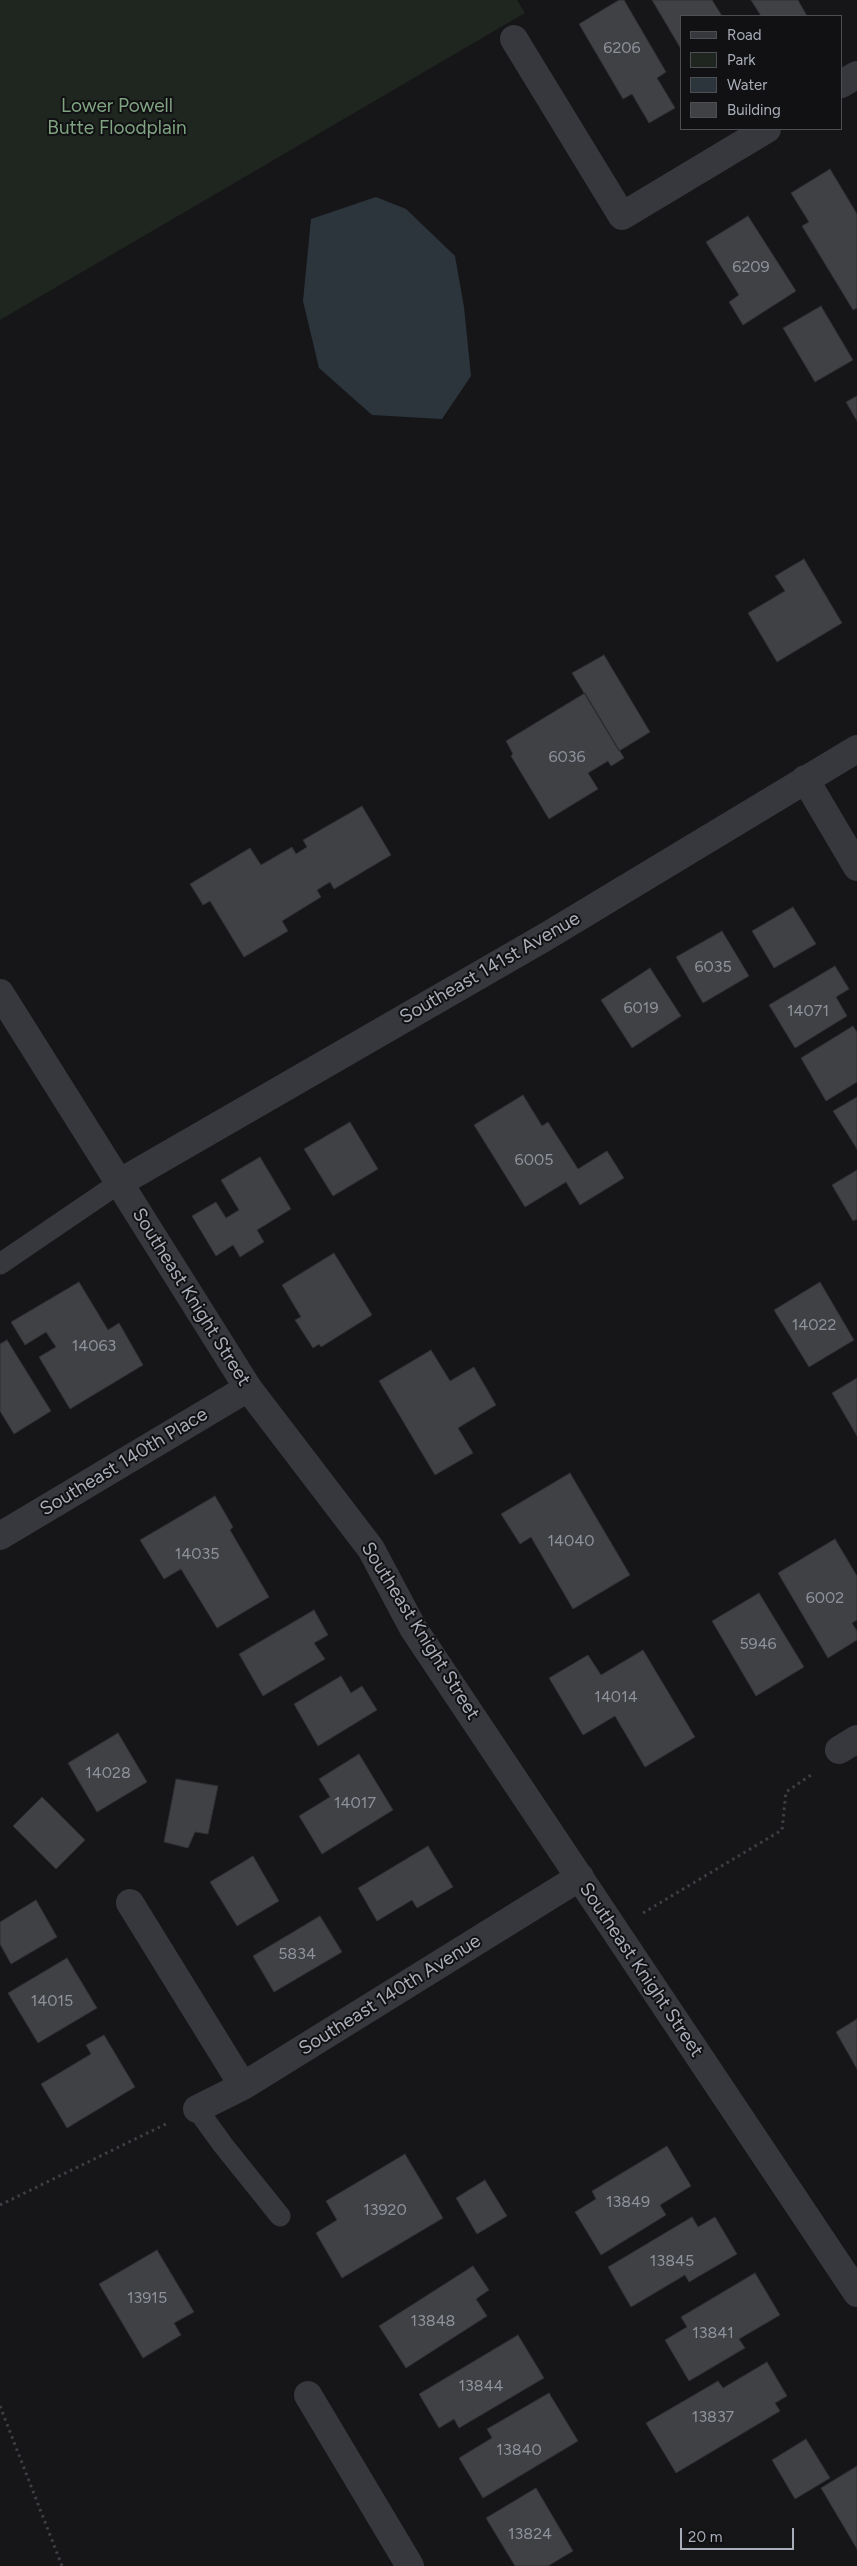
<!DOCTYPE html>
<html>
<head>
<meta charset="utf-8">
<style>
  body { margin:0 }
  #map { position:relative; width:857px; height:2566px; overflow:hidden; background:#161618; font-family:Figtree,sans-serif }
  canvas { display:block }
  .legend { position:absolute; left:680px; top:15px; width:162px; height:115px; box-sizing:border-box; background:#111113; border:1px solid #4d4f55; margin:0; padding:6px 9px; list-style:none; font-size:15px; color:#a8adb8 }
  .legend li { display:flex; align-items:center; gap:10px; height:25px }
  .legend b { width:25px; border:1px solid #4d4f55 }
  .scale { position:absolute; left:680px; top:2528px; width:114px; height:22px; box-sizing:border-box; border:2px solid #a8adb8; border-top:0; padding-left:6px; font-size:15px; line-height:18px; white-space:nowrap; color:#a8adb8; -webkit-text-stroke:4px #111113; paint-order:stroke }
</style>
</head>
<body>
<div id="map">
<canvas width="857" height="2566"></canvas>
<ul class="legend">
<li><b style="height:6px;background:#37383d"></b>Road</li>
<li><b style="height:14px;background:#1e261f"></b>Park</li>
<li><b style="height:14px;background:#2c353c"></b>Water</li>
<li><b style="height:14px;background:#404145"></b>Building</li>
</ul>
<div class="scale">20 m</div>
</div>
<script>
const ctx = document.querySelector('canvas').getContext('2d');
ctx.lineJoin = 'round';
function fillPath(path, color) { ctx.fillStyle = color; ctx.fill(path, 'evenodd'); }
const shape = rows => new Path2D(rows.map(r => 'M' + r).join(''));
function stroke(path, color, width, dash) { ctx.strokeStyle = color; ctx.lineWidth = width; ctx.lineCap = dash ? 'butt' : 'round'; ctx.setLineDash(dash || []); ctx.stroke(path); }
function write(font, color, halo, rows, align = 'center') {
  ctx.font = font + ' Figtree,sans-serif'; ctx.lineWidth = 4; ctx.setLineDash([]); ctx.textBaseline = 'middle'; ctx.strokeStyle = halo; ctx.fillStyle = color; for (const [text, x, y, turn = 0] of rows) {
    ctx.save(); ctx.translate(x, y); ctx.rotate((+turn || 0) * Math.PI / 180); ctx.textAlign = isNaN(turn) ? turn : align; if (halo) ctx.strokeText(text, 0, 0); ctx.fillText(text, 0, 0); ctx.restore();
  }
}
fillPath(shape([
  [0,0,517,0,525,13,0,320]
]), '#1e261f');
fillPath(shape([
  [376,197,406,209,455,256,464,307,471,376,442,419,372,415,319,368,303,301,311,219]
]), '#2c353c');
const building = shape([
  [619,0,624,0,666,72,657,78,675,108,649,123,632,94,623,99,579,24,619,0],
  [652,0,712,0,722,16,681,16,681,49,652,0],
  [751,0,798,0,807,16,761,16,751,0],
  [830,169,857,214,857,308,853,310,802,226,809,222,791,193,830,169],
  [748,216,796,291,743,325,729,302,739,295,706,242,748,216],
  [821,306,853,360,815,382,783,328,821,306],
  [857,396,857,421,846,402,857,396],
  [804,559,842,623,777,662,748,613,785,591,775,576,804,559],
  [604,655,650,732,619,751,572,673,604,655],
  [585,693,624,758,611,766,608,761,588,773,598,789,549,819,511,756,513,754,506,741,585,693],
  [362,806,391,855,334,889,330,882,317,890,321,897,282,921,288,931,244,957,210,901,203,905,190,884,250,848,261,865,292,847,296,854,307,847,303,840,362,806],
  [793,907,816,944,774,968,752,931,793,907],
  [722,931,749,976,703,1003,676,957,722,931],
  [835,966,849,989,836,997,847,1016,795,1048,769,1005,835,966],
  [650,968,681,1016,632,1048,601,1000,650,968],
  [853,1026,857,1032,857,1082,826,1101,801,1058,853,1026],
  [523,1095,542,1126,548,1122,578,1169,607,1151,624,1178,580,1205,566,1182,525,1207,474,1125,523,1095],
  [857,1097,857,1149,833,1111,857,1097],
  [350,1122,378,1169,333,1196,304,1149,350,1122],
  [260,1157,291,1209,257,1230,264,1242,240,1257,233,1245,216,1256,192,1216,216,1202,226,1218,239,1210,221,1180,260,1157],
  [857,1170,857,1219,853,1221,832,1185,857,1170],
  [334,1253,372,1315,321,1347,319,1344,313,1348,295,1320,301,1317,282,1285,334,1253],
  [79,1282,108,1330,119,1323,143,1365,70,1409,39,1357,56,1347,46,1332,25,1345,11,1322,79,1282],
  [820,1282,854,1340,809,1367,774,1310,820,1282],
  [7,1340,51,1411,14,1434,0,1411,0,1344,7,1340],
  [431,1350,450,1381,474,1367,496,1405,458,1428,473,1453,435,1475,379,1381,431,1350],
  [857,1378,857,1436,832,1393,857,1378],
  [570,1473,630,1575,573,1609,531,1537,520,1544,501,1514,570,1473],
  [215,1496,233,1527,230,1530,269,1597,217,1628,181,1569,164,1579,140,1540,215,1496],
  [835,1539,857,1576,857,1620,852,1623,857,1631,857,1640,828,1658,778,1573,835,1539],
  [759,1593,804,1667,756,1696,712,1621,759,1593],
  [314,1610,328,1635,314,1643,325,1659,263,1696,239,1654,314,1610],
  [643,1650,695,1737,645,1767,615,1716,583,1735,549,1678,588,1655,601,1675,643,1650],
  [341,1676,351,1693,362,1686,377,1710,318,1746,294,1704,341,1676],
  [118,1733,147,1782,97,1812,68,1763,118,1733],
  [359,1754,393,1810,322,1854,299,1816,330,1797,319,1779,359,1754],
  [176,1779,218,1786,208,1834,195,1832,188,1848,164,1842,176,1779],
  [42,1797,85,1840,56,1869,13,1826,42,1797],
  [428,1846,453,1887,417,1908,412,1900,377,1921,358,1888,428,1846],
  [253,1856,279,1901,237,1926,210,1882,253,1856],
  [36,1900,57,1937,11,1964,0,1944,0,1922,36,1900],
  [320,1916,342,1952,274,1992,253,1956,320,1916],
  [67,1958,97,2008,38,2043,8,1993,67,1958],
  [857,2019,857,2069,836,2032,857,2019],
  [104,2035,135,2087,67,2128,41,2084,91,2054,86,2045,104,2035],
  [667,2146,691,2186,660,2205,666,2215,601,2255,575,2212,596,2199,592,2191,667,2146],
  [405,2154,443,2218,342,2278,316,2233,337,2220,326,2201,405,2154],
  [485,2180,507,2216,477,2234,456,2198,485,2180],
  [692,2217,698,2227,715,2217,737,2254,689,2282,685,2275,631,2307,608,2267,692,2217],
  [157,2250,194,2312,174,2323,181,2335,143,2358,99,2284,157,2250],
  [473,2266,489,2290,476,2299,487,2316,406,2368,379,2326,473,2266],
  [755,2273,780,2315,739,2339,745,2348,689,2381,665,2340,687,2327,681,2317,755,2273],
  [518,2335,544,2378,459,2428,454,2419,439,2428,419,2394,518,2335],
  [767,2362,787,2396,775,2403,780,2411,676,2473,646,2423,718,2381,723,2388,767,2362],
  [549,2393,578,2441,483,2498,459,2458,492,2438,487,2429,549,2393],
  [806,2439,830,2478,795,2499,772,2460,806,2439],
  [857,2466,857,2549,821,2488,857,2466],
  [536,2488,573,2551,548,2566,515,2566,486,2518,536,2488]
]);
fillPath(building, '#404145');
stroke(building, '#303034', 1);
stroke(shape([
  [643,1913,782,1830,786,1792,814,1773],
  [0,2205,168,2123],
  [0,2406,62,2566]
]), '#3d3f44', 3, [2.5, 4]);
stroke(shape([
  [0,1264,119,1183],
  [197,2109,223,2145,280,2216]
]), '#37383d', 21);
stroke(shape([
  [514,39,622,216,767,129],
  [841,84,857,75],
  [805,779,857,867],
  [0,993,248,1388,371,1549,413,1628,857,2293],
  [119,1183,547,936,857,749],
  [0,1536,248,1388],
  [839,1750,857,1739],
  [130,1903,243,2086],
  [197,2109,243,2086,580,1877],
  [308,2395,410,2566]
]), '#37383d', 28);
write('16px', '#8e929b', null, [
  ["6206",622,48],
  ["6209",751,267],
  ["6036",567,757],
  ["6035",713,967],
  ["6019",641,1008],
  ["14071",808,1011],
  ["6005",534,1160],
  ["14022",814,1325],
  ["14063",94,1346],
  ["14040",571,1541],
  ["14035",197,1554],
  ["6002",825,1598],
  ["5946",758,1644],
  ["14014",616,1697],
  ["14028",108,1773],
  ["14017",355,1803],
  ["5834",297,1954],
  ["14015",52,2001],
  ["13849",628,2202],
  ["13920",385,2210],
  ["13845",672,2261],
  ["13915",147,2298],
  ["13848",433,2321],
  ["13841",713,2333],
  ["13844",481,2386],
  ["13837",713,2417],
  ["13840",519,2450],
  ["13824",530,2534]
]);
write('19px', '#7fa381', '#111113', [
  ["Lower Powell",117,106],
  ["Butte Floodplain",117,128]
]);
write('19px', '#a8adb8', '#111113', [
  ["Southeast 141st Avenue",490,968,-30],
  ["Southeast Knight Street",191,1297,58],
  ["Southeast 140th Place",124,1462,-31],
  ["Southeast Knight Street",420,1631,58],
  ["Southeast Knight Street",641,1970,56],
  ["Southeast 140th Avenue",390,1995,-32]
]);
</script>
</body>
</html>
